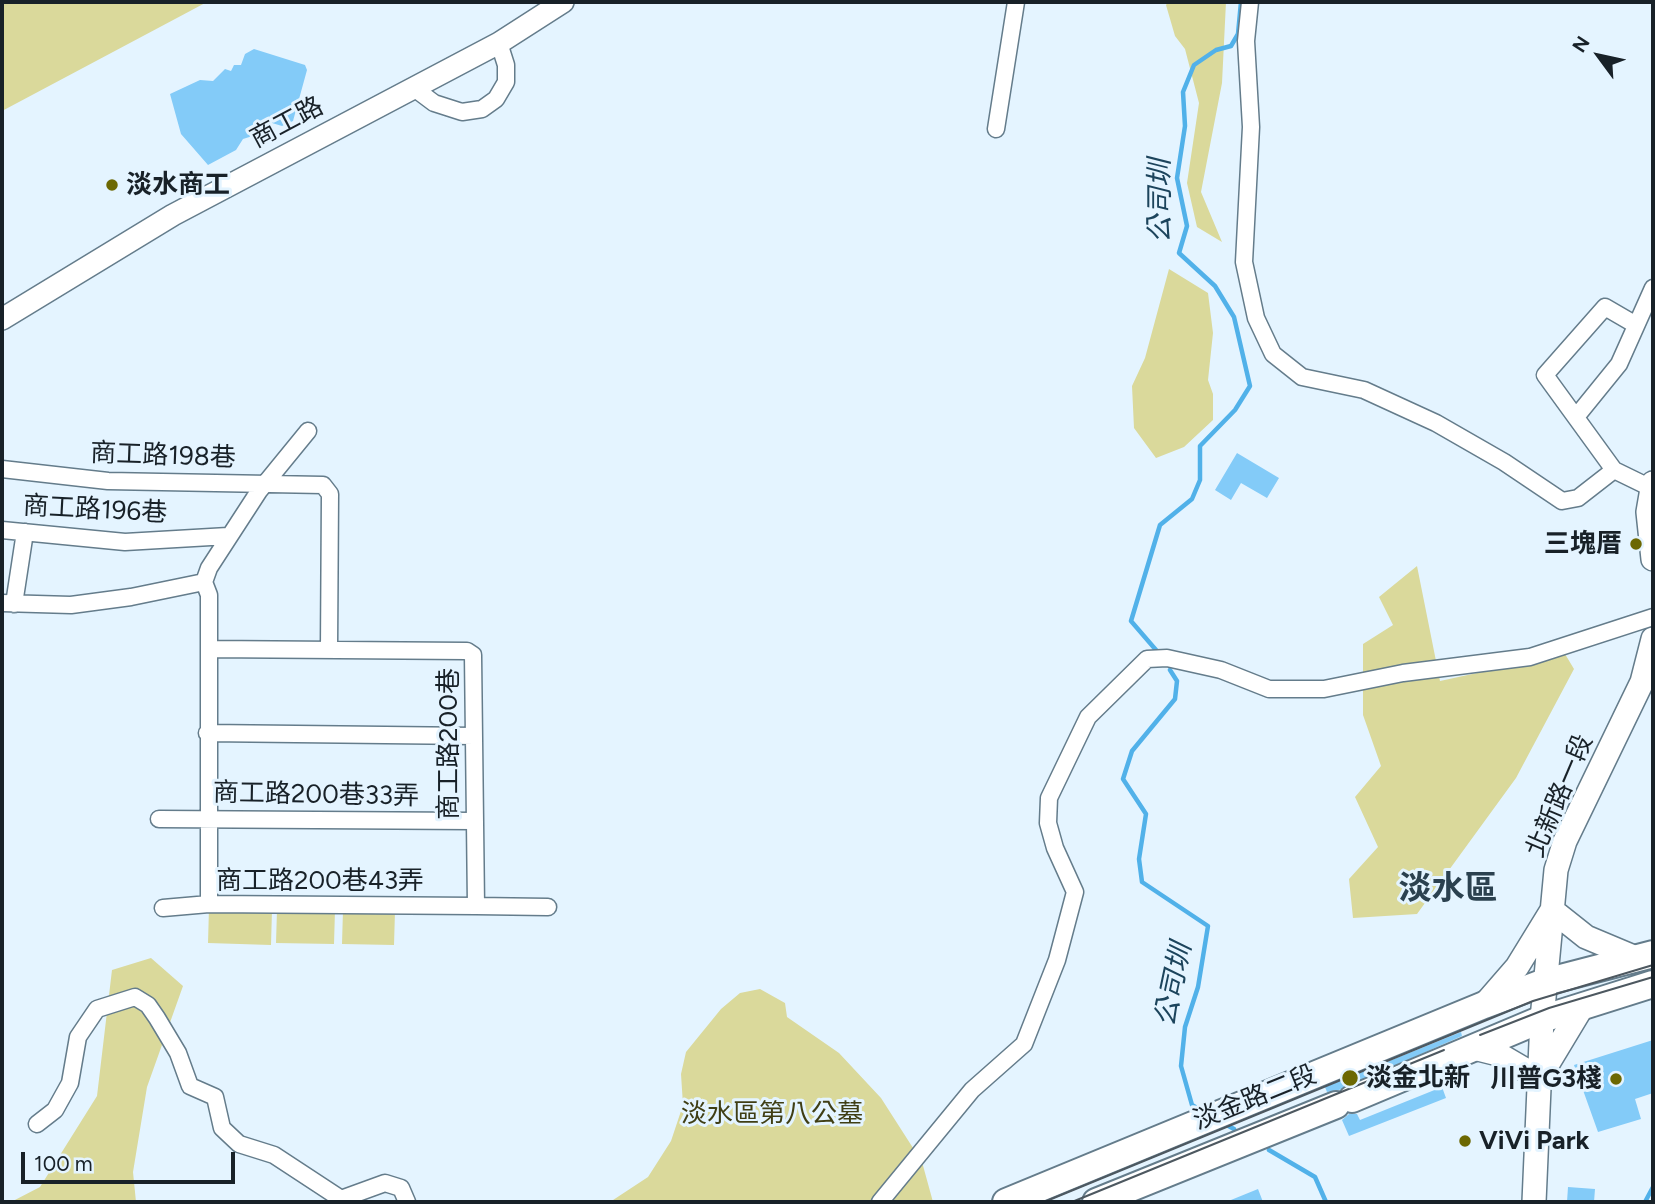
<!DOCTYPE html>
<html>
<head>
<meta charset="utf-8">
<style>
  body { margin:0 }
  #map { position:relative; width:1655px; height:1204px; overflow:hidden; background:#e4f4ff; font-family:Figtree,sans-serif }
  canvas { display:block }
  .frame { position:absolute; inset:0; border:4px solid #182128; pointer-events:none }
  .north { position:absolute; left:1564px; top:21px; width:70px; height:70px; -webkit-text-stroke:5px #e4f4ff; paint-order:stroke; rotate:303deg; font-size:19px; font-weight:700; line-height:28px; text-align:center; color:#182128 }
  .north::after { content:''; display:block; margin:auto; width:24px; height:32px; background:#182128; clip-path:polygon(50% 0,100% 100%,50% 72%,0 100%) }
  .scale { position:absolute; left:21px; top:1152px; width:214px; height:32px; box-sizing:border-box; border:4px solid #182128; border-top:0; padding-left:9px; font-size:21px; line-height:24px; white-space:nowrap; color:#182128; -webkit-text-stroke:5px #e4f4ff; paint-order:stroke }
</style>
</head>
<body>
<div id="map">
<canvas width="1655" height="1204"></canvas>
<div class="frame"></div>
<div class="north">N</div>
<div class="scale">100 m</div>
</div>
<script>
const ctx = document.querySelector('canvas').getContext('2d');
ctx.lineJoin = 'round';
function fillPath(path, color) { ctx.fillStyle = color; ctx.fill(path, 'evenodd'); }
const shape = rows => new Path2D(rows.map(r => 'M' + r).join(''));
function stroke(path, color, width, dash) { ctx.strokeStyle = color; ctx.lineWidth = width; ctx.lineCap = dash ? 'butt' : 'round'; ctx.setLineDash(dash || []); ctx.stroke(path); }
function write(font, color, halo, rows, align = 'center') {
  ctx.font = font + ' Figtree,"Noto Sans TC",sans-serif'; ctx.lineWidth = 6; ctx.setLineDash([]); ctx.textBaseline = 'middle'; ctx.strokeStyle = halo; ctx.fillStyle = color; for (const [text, x, y, turn = 0] of rows) {
    ctx.save(); ctx.translate(x, y); ctx.rotate((+turn || 0) * Math.PI / 180); ctx.textAlign = isNaN(turn) ? turn : align; if (halo) ctx.strokeText(text, 0, 0); ctx.fillText(text, 0, 0); ctx.restore();
  }
}
fillPath(shape([
  [2,2,207,2,2,111],
  [1168,2,1226,2,1222,83,1201,192,1222,242,1197,227,1187,183,1199,103,1185,49,1175,36,1166,5],
  [1169,269,1208,293,1213,333,1208,380,1213,394,1213,420,1184,447,1156,458,1134,428,1132,386,1145,358],
  [1417,566,1440,681,1565,654,1574,669,1516,778,1417,914,1353,918,1349,879,1378,847,1355,797,1381,766,1363,715,1363,644,1393,625,1379,597],
  [209,908,272,910,271,945,208,943],
  [277,910,335,910,334,944,276,943],
  [343,910,395,911,394,945,342,944],
  [151,958,183,986,147,1087,133,1172,136,1202,11,1202,40,1187,97,1096,112,970],
  [760,989,785,1003,787,1017,839,1053,881,1098,922,1162,933,1202,610,1202,648,1177,671,1141,683,1105,681,1074,686,1052,721,1009,740,993]
]), '#dad99b');
stroke(shape([
  [1156,650,1131,621,1160,525,1192,499,1200,480,1200,446,1235,410,1250,386,1234,317,1215,286,1179,253,1187,226,1177,178,1185,126,1183,92,1194,65,1216,50,1231,46,1238,34,1241,2],
  [1170,670,1177,681,1175,699,1132,751,1123,779,1146,814,1139,859,1142,882,1208,926,1198,987,1185,1027,1181,1066,1192,1105,1202,1111],
  [1223,1123,1234,1129],
  [1269,1150,1315,1177,1326,1202],
  [1645,1202,1653,1187]
]), '#51b1e9', 4.5);
fillPath(shape([
  [254,49,305,65,307,70,293,121,282,126,272,123,259,134,243,139,236,150,208,165,181,134,170,94,200,80,213,81,225,69,231,71,234,65,241,65,245,54],
  [1237,453,1279,478,1267,498,1241,483,1231,500,1215,490],
  [1461,1032,1462,1036,1339,1090,1327,1092,1325,1087],
  [1653,1040,1653,1093,1635,1099,1641,1119,1598,1132,1574,1065],
  [1442,1087,1446,1098,1349,1136,1342,1120,1349,1114,1357,1114,1360,1120],
  [1568,1187,1595,1189,1594,1202,1567,1202],
  [1258,1189,1263,1202,1226,1202]
]), '#83cbf8');
const minor = shape([
  [1250,2,1246,41,1251,127,1244,262,1256,318,1273,354,1302,377,1364,390,1436,423,1504,462,1562,501,1578,498,1614,470],
  [414,88,434,103,462,112,482,109,496,99,506,82,506,65,499,43],
  [996,129,1016,2],
  [1636,325,1605,307,1545,375,1614,470,1651,488],
  [1576,417,1619,364,1653,288],
  [2,469,108,481,323,485,330,494,329,649],
  [2,530,125,542,228,536],
  [2,603,71,605,131,597,204,582],
  [14,604,25,532],
  [209,649,467,651,473,655,476,906,548,907],
  [207,733,474,736],
  [159,819,473,821],
  [209,904,209,595,204,582,209,568,259,491,308,431],
  [163,908,209,904,476,906],
  [37,1124,55,1110,70,1083,78,1037,97,1009,135,997,148,1005,157,1018,178,1053,190,1086,215,1097,222,1128,239,1144,274,1155,341,1199,385,1183,401,1188,407,1202],
  [880,1202,972,1090,1024,1044,1057,960,1075,892,1055,848,1048,823,1049,798,1088,717,1147,659,1167,658,1221,670,1269,689,1324,689,1403,673,1530,657,1653,617]
]);
const tertiary = shape([
  [2,319,173,215,499,43,563,2]
]);
const secondary = shape([
  [1653,483,1648,512,1653,559],
  [1484,1005,1517,967,1552,910,1586,937,1636,958],
  [1474,1048,1498,1054,1539,1078],
  [1541,1075,1582,1007],
  [1534,1202,1542,1019,1556,870,1565,841,1642,682,1653,639]
]);
const primary = shape([
  [1352,1099,1542,1019,1653,984],
  [1006,1202,1484,1005,1545,982,1653,954],
  [1096,1202,1336,1105]
]);
stroke(minor, '#647c8b', 19);
stroke(tertiary, '#647c8b', 24);
stroke(secondary, '#647c8b', 26);
stroke(primary, '#647c8b', 30);
stroke(minor, '#fff', 16);
stroke(tertiary, '#fff', 21);
stroke(secondary, '#fff', 23);
stroke(primary, '#fff', 26);
stroke(shape([
  [1480,1035,1549,1008,1653,977],
  [1044,1202,1533,1001,1653,965],
  [1072,1202,1444,1050]
]), '#4d5860', 2);
for (const [x, y, r, color] of [
  [112,185,7,"#6c6802"],
  [1636,544,7,"#6c6802"],
  [1350,1078,9,"#6c6802"],
  [1616,1079,7,"#6c6802"],
  [1465,1141,7,"#6c6802"]
]) { const dot = new Path2D(); dot.arc(x, y, r, 0, 2 * Math.PI); ctx.fillStyle = color; ctx.fill(dot); stroke(dot, '#e4f4ff', 2.5); }
write('26px', '#182128', '#e4f4ff', [
  ["商工路",287,123,-28],
  ["商工路198巷",163,456,2],
  ["商工路196巷",95,510,3],
  ["商工路200巷",449,744,-90],
  ["商工路200巷33弄",316,795,1],
  ["北新路一段",1560,796,-67],
  ["商工路200巷43弄",320,881],
  ["淡金路二段",1255,1098,-22]
]);
write('bold 26px', '#182128', '#e4f4ff', [
  ["淡水商工",126,185],
  ["三塊厝",1622,544,"right"],
  ["淡金北新",1366,1078],
  ["川普G3棧",1602,1079,"right"],
  ["ViVi Park",1479,1141]
], 'left');
write('26px', '#3f3e14', '#e4f4ff', [
  ["淡水區第八公墓",772,1114]
]);
write('italic 28px', '#1c445c', '#e4f4ff', [
  ["公司圳",1161,201,-90],
  ["公司圳",1174,985,-78]
]);
write('bold 33px', '#2b414f', '#e4f4ff', [
  ["淡水區",1448,889]
]);
</script>
</body>
</html>
